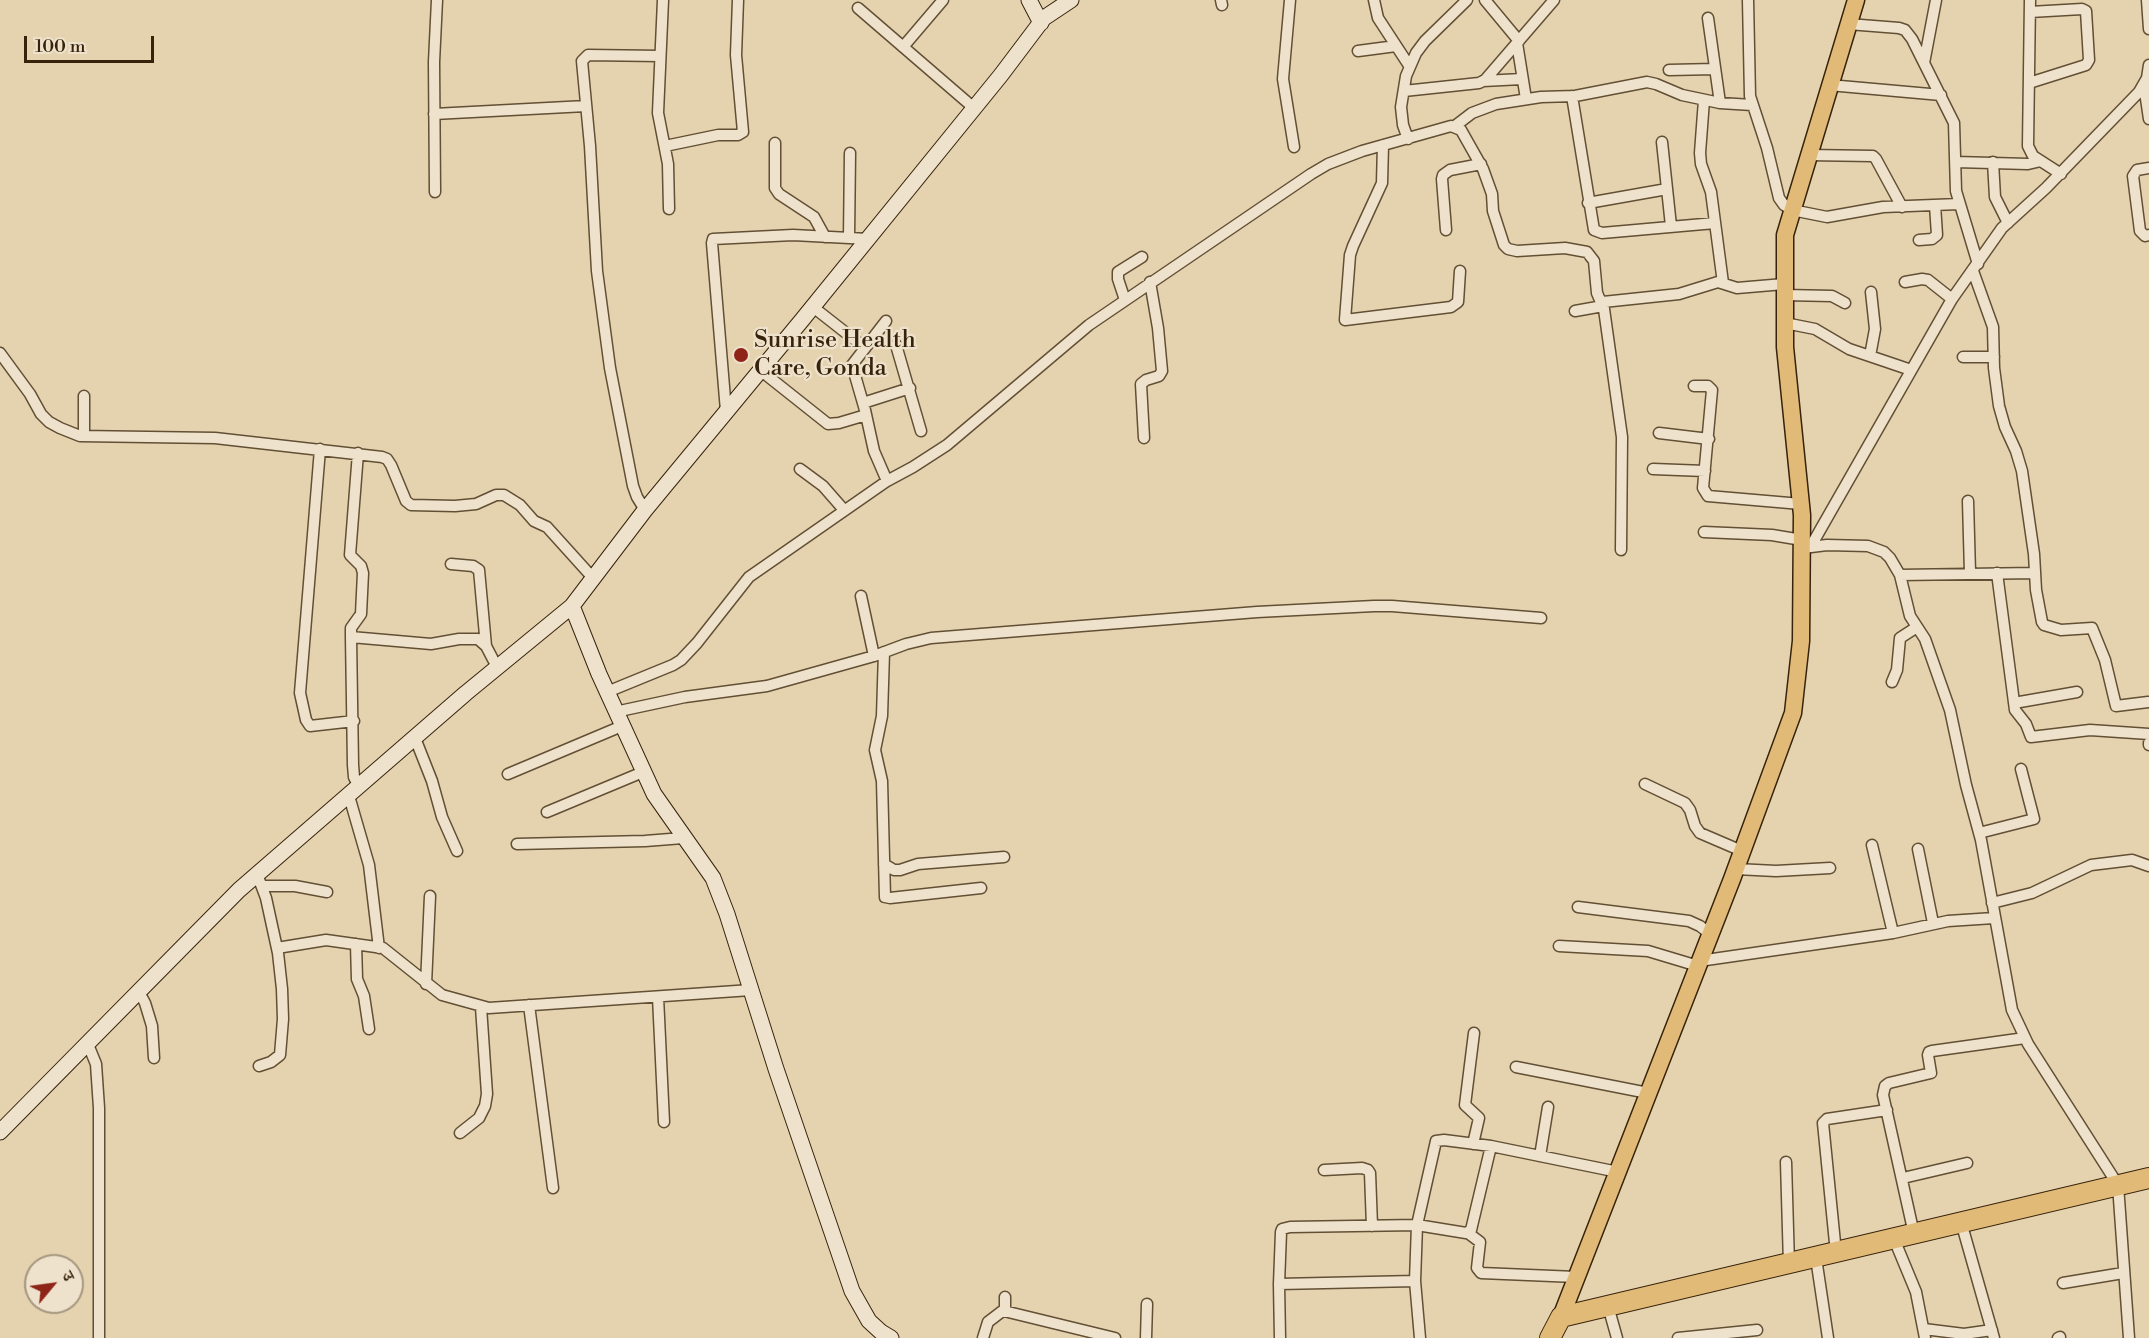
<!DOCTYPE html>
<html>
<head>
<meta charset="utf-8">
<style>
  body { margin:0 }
  #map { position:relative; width:2149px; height:1338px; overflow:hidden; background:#e5d3b0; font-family:"Libre Bodoni","Noto Serif Devanagari",serif }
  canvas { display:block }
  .north { position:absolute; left:24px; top:1254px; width:60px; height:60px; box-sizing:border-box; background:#eee2cc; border:2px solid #a5967f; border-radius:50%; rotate:61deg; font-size:16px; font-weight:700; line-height:24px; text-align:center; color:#37230b }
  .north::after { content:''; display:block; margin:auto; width:21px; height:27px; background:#8f2418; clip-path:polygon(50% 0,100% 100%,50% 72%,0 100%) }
  .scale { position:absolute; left:24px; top:36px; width:130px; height:27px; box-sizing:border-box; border:3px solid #37230b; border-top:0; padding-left:8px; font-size:18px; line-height:21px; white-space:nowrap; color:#37230b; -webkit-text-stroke:4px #eee2cc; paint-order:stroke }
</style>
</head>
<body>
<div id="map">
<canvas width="2149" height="1338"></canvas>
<div class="north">उ</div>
<div class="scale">100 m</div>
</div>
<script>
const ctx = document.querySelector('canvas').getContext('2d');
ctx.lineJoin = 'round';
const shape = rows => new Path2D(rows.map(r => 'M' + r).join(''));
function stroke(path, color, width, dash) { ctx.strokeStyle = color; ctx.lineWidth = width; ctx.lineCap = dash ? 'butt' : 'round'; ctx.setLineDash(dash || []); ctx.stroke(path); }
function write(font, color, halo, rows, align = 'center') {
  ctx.font = font + ' "Libre Bodoni",serif'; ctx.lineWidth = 4.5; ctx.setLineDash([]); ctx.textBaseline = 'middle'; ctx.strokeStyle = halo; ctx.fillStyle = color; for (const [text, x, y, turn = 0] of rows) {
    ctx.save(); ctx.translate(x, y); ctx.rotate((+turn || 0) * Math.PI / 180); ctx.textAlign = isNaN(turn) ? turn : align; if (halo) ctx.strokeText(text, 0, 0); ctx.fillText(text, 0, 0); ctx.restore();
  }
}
const street = shape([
  [663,0,658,113,668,164,669,209],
  [1221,0,1222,5],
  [1290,0,1283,79,1294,147],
  [1374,0,1378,18,1410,67],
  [1485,0,1519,41],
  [1748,0,1750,96,1767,148,1779,198,1784,205,1792,210,1827,217,1883,207,1959,204],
  [2030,0,2028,146,2033,156,2061,174],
  [2147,0,2149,29],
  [858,8,974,108],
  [1708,18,1720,103],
  [1848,24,1899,28,1905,30,1912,39,1954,123,1956,191,1978,264],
  [1517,43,1526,99],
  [903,47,943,0],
  [1358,51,1396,46],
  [1924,63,1936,0],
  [1669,70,1715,69],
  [1483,81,1522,79],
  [2029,83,2086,65,2089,60,2086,11,2082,9,2030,12],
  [1829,85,1941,95],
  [2144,85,2149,119],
  [1404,91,1479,83,1485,80,1554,0],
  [1572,96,1594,230,1602,233,1715,223],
  [1704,100,1700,153,1701,164,1711,192,1723,283],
  [434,114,586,106],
  [1455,126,1472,113,1496,104,1541,97,1575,96,1647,82,1656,84,1682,95,1720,103,1752,105],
  [1408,139,1403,125,1401,107,1406,76,1416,53,1425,41,1467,0],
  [1662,142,1671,226],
  [775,143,775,188,779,194,814,217,825,237],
  [1383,145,1382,183,1353,246,1350,255,1345,320,1451,307,1458,302,1460,271],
  [665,146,718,135,738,135,743,132,736,55,738,0],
  [1808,155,1873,156,1876,159,1902,207],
  [1956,162,2028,164,2041,161],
  [1993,162,1995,197,2008,223],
  [2149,168,2137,170,2133,176,2140,231,2145,236,2149,235],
  [435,192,434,62,437,0],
  [1588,203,1667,189],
  [1446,230,1442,179,1443,175,1450,170,1481,164],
  [849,238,850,153],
  [1919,240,1932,239,1937,235,1935,205],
  [1973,271,1993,327,1994,368,1999,406,2005,427,2016,451,2022,471,2034,554,2036,590,2042,622,2044,625,2061,630,2092,628,2105,660,2116,706,2148,702],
  [1905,282,1922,279,1928,280,1952,299],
  [1784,295,1832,296,1845,303],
  [1125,300,1118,279,1118,272,1142,257],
  [1603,302,1622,437,1621,550],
  [813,307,864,347],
  [1575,311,1603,306],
  [886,321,852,365,865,410,874,451,887,481],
  [1785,323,1815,329,1849,349,1911,370],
  [896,345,921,431],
  [0,353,30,394,41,414,49,422,60,428,80,436,215,438,382,457,387,459,391,465,406,501,411,505,455,506,476,504,496,495,504,495,520,505,534,521,547,527,593,578],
  [1870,356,1875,329,1871,292],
  [1963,357,1994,357],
  [760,370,828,424,839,423,866,415],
  [1694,386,1708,386,1712,390,1703,488,1708,496,1801,504],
  [84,396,84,435],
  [863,403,910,388],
  [726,411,712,243,713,239,793,235,868,239],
  [1659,433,1709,439],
  [1144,438,1141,384,1146,380,1159,376,1162,371,1158,328,1150,282],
  [320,449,300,693,306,720,310,726,354,721],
  [358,453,350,555,361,566,363,573,361,614,351,628,351,637,353,765,354,777,359,787],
  [800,469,823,486,844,510],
  [1653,469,1705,471],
  [1968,501,1970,573],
  [645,510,637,497,633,486,610,368,597,271,590,146,582,61,588,55,660,56],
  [1704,532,1772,535,1802,540],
  [1811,546,1952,299,2002,228,2046,188,2139,92,2147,78,2149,65],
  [1803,548,1827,545,1868,546,1884,552,1890,558,1900,575,1910,616,1925,639,1950,710,1966,785,1981,840,2012,1010,2028,1044,2118,1185,2129,1338],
  [451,564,473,566,479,570,486,646],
  [1997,573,2015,710,2026,724,2031,737,2090,730,2149,734],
  [1900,575,2035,573],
  [861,596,874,656],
  [351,637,431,644,459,639,478,639,486,646,497,667],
  [884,652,882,716,875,750,882,781,885,897,890,898,981,888],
  [1892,682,1897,670,1900,638,1917,627],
  [607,692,673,665,681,660,697,643,749,577,887,481,913,467,947,445,1089,325,1311,174,1328,164,1362,151,1451,126,1461,130,1483,169,1492,194,1493,211,1504,245,1508,249,1517,251,1565,248,1587,252,1594,261,1597,293,1600,300,1603,302,1679,294,1718,282,1737,288,1784,284],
  [2014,703,2077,692],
  [615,712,685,697,767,686,874,656,906,644,931,638,1257,612,1374,606,1392,606,1541,618],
  [415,738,432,781,442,817,457,851],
  [2149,743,2149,745],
  [508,774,622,726],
  [1645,784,1685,803,1690,810,1695,826,1700,833,1742,851],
  [349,796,369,865,379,948],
  [547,812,643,772],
  [1979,833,2034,819,2021,769],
  [517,844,645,841,683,838],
  [1872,845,1893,933],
  [1918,849,1933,923],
  [884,864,894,870,900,870,918,864,1004,857],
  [1736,869,1776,871,1830,868],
  [257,874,266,898,278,953,282,989,283,1019,280,1055,271,1062,259,1066],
  [262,886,295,886,327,892],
  [1992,903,2032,893,2091,865,2132,860,2149,866],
  [1578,907,1689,921,1700,926,1710,934],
  [356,944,357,979,364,996,369,1029],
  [1559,946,1648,951,1698,966],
  [277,948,326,940,383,948,442,995,489,1008,751,990],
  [1699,961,1893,933,1948,921,1994,918],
  [426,984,430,896],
  [138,990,145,1003,152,1026,154,1058],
  [658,997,664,1122],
  [529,1005,553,1188],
  [87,1042,96,1064,99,1108,99,1338],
  [1516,1067,1648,1093],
  [460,1133,479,1118,485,1106,487,1094,481,1007],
  [1473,1144,1479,1118,1465,1105,1474,1033],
  [1540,1156,1548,1107],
  [1786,1162,1789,1264],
  [1324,1170,1362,1168,1368,1170,1370,1173,1372,1226],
  [1903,1178,1967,1163],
  [1961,1222,1994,1338],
  [1468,1233,1480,1242,1477,1268,1481,1273,1576,1277],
  [1914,1234,1883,1095,1885,1086,1889,1083,1931,1073,1928,1055,1929,1052,1932,1051,2025,1038],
  [1894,1239,1916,1292,1925,1338],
  [1836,1253,1823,1123,1827,1119,1887,1110],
  [1816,1258,1828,1338],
  [2063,1283,2123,1273],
  [1279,1284,1415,1281],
  [1608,1306,1617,1338],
  [1004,1311,1115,1338],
  [1924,1329,1964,1334,1992,1330],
  [983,1338,988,1322,1005,1309,1005,1297],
  [1146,1338,1147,1304],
  [1280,1338,1279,1284,1281,1232,1282,1229,1290,1227,1417,1225,1436,1141,1444,1140,1491,1146,1618,1172],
  [1420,1338,1415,1281,1417,1225,1466,1233,1471,1230,1491,1146],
  [1678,1338,1757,1330],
  [2058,1338,2060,1337]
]);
const secondary = shape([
  [1029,0,1041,23],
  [572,606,599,674,654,794,713,878,727,914,776,1069,852,1291,869,1321,881,1332,891,1338],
  [0,1132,239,890,466,693,572,606,645,510,802,320,1001,75,1044,18,1071,0]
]);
const primary = shape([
  [1561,1317,1732,879,1793,713,1801,641,1802,515,1785,347,1785,235,1856,0]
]);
const highway = shape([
  [1550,1338,1561,1317,2149,1178]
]);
stroke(street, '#624f34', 13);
stroke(secondary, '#37230b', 17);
stroke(primary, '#37230b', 19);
stroke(highway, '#37230b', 22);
stroke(street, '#eee2cc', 10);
stroke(secondary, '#eee2cc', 15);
stroke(primary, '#e2ba78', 16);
stroke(highway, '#e2ba78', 20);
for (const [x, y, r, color] of [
  [741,355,8,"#8f2418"]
]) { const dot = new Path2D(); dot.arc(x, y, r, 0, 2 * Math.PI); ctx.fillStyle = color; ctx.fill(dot); stroke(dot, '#eee2cc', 2); }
write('24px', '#37230b', '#eee2cc', [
  ["Sunrise Health",754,341],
  ["Care, Gonda",754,369]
], 'left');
</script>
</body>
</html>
